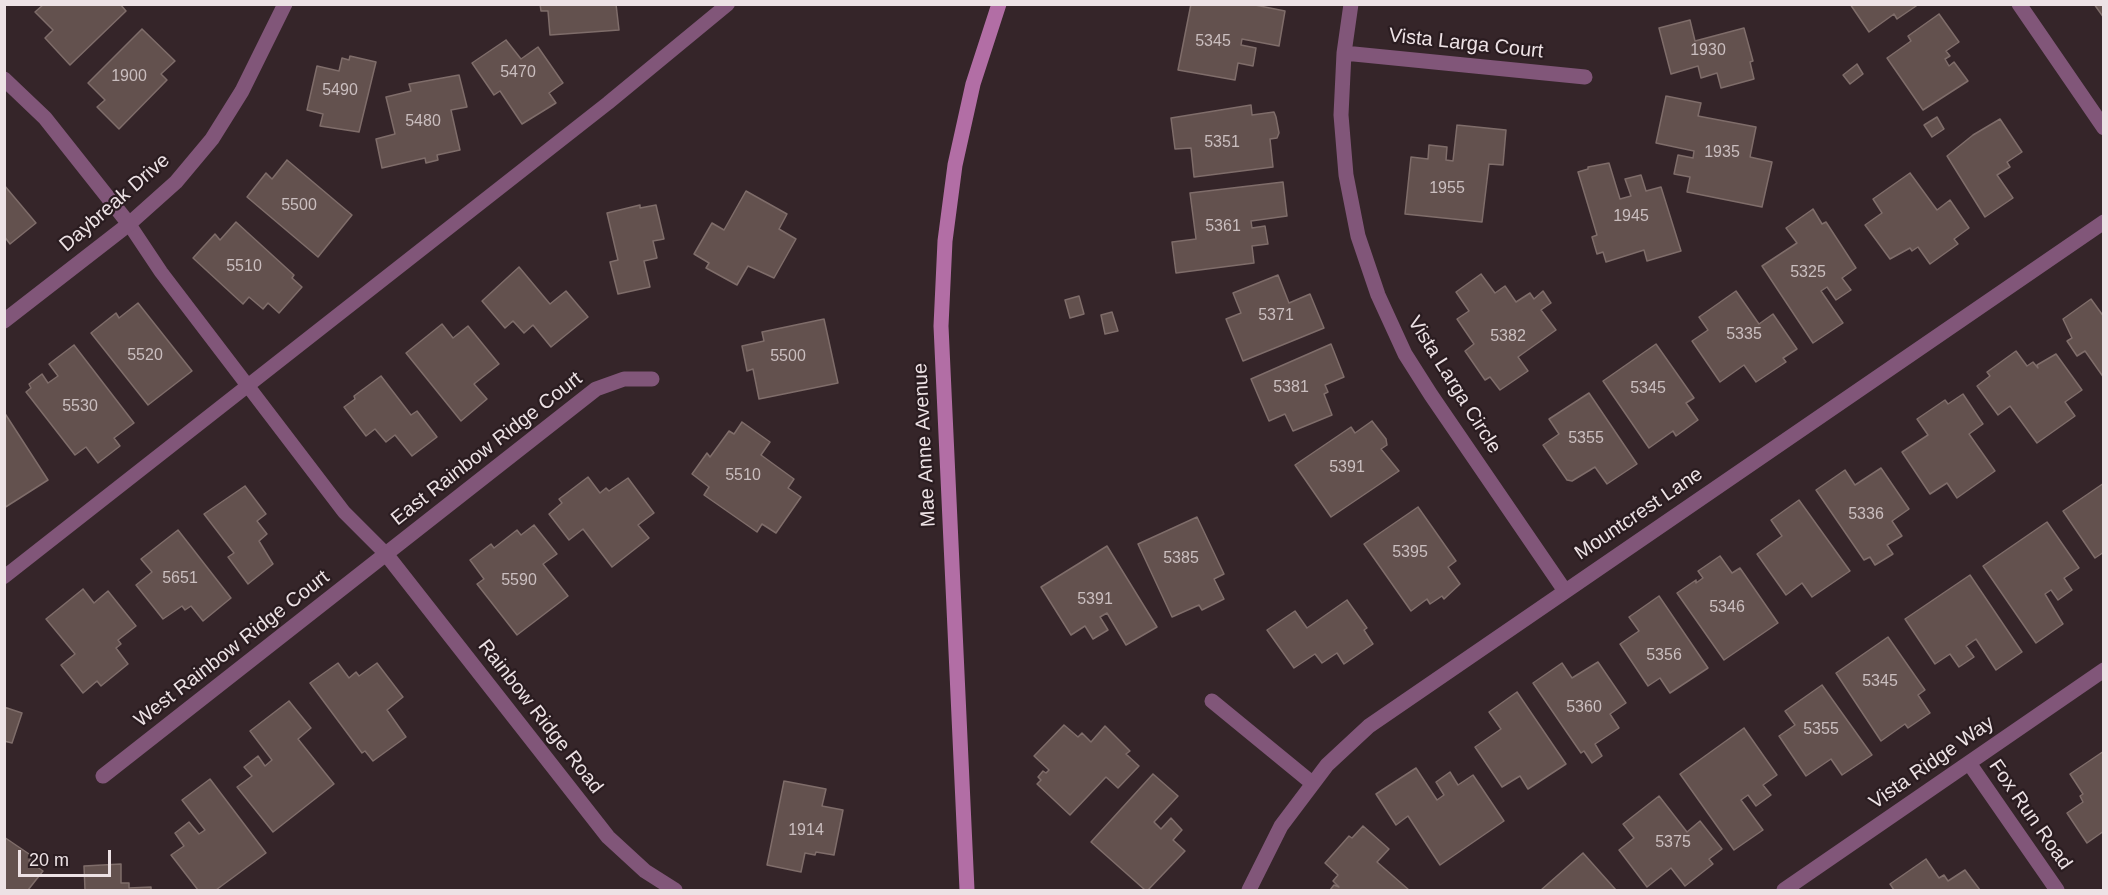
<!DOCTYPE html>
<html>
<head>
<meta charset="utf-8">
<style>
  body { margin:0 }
  #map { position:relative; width:2108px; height:895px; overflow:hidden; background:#352529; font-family:Arial,sans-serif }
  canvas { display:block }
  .frame { position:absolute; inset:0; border:6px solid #ede2e5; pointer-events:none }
  .scale { position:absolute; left:18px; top:850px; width:93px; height:27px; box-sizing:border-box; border:3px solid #ede2e5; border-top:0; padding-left:8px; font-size:18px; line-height:21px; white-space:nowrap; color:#ede2e5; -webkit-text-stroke:4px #2a1c20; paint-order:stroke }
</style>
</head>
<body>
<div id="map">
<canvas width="2108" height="895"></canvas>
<div class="frame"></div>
<div class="scale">20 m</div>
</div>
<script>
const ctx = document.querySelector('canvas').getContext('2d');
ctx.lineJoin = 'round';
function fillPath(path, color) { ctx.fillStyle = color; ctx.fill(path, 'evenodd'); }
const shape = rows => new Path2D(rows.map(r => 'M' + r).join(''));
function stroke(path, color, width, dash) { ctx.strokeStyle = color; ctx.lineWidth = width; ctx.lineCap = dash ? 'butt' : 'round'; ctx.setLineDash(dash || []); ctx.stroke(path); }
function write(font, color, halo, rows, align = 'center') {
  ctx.font = font + ' Arial,sans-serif'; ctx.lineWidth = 4.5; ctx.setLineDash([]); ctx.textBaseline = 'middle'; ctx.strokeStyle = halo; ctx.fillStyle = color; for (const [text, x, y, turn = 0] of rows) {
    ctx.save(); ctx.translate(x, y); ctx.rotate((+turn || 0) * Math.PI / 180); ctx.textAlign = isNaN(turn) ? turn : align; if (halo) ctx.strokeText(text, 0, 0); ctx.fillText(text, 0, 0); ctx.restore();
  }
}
const building = shape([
  [44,4,120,4,126,11,70,65,45,38,53,30,35,12,44,4],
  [540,4,616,4,619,30,550,35,548,11,541,11,540,4],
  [1191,4,1250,4,1285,11,1279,46,1242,39,1241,45,1256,48,1253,66,1238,63,1235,80,1178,70,1191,4],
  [1850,4,1919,4,1897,19,1894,14,1869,32,1850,4],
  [2094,4,2104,4,2104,18,2094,4],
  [1939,14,1959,42,1946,51,1950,56,1945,59,1949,66,1954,62,1968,81,1923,110,1887,58,1911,41,1908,36,1939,14],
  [1690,20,1695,41,1744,28,1753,61,1750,62,1754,79,1721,88,1717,73,1701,78,1698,66,1671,74,1659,28,1690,20],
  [142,29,175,61,161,74,167,80,119,129,97,107,105,100,88,83,142,29],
  [506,40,521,59,538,47,563,83,549,93,556,103,522,124,500,91,494,95,472,63,506,40],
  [350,56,376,62,359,132,320,126,323,114,307,110,317,66,339,71,342,58,349,60,350,56],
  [1857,64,1863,74,1850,84,1843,75,1857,64],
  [459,75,467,107,451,110,460,150,437,155,438,160,426,163,425,158,382,168,376,139,395,134,386,97,411,91,409,84,459,75],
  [1666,96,1701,103,1698,116,1756,127,1750,157,1772,162,1762,207,1687,192,1690,177,1674,174,1678,155,1693,158,1694,151,1656,143,1666,96],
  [1251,105,1252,115,1274,112,1276,117,1279,133,1277,138,1270,139,1273,167,1194,177,1191,148,1175,149,1171,118,1251,105],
  [1937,117,1944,129,1932,137,1924,125,1937,117],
  [2000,119,2022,152,2007,162,2010,167,1997,175,2013,198,1985,217,1947,156,1973,135,2000,119],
  [1457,125,1506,130,1503,165,1489,164,1482,222,1405,214,1411,157,1428,159,1429,145,1447,147,1446,160,1453,161,1457,125],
  [287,160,352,215,318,257,247,197,266,173,272,179,287,160],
  [1609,163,1620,199,1631,196,1625,179,1641,175,1646,191,1661,187,1681,251,1647,261,1644,250,1606,262,1603,252,1597,254,1592,237,1597,235,1578,172,1588,169,1588,167,1609,163],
  [1910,173,1937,210,1950,200,1969,228,1954,239,1958,244,1930,264,1918,247,1912,251,1910,248,1890,259,1865,225,1882,213,1873,199,1910,173],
  [1283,182,1287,216,1251,221,1252,228,1265,226,1268,244,1252,246,1254,263,1176,273,1172,242,1196,239,1190,193,1283,182],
  [4,185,36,223,10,244,4,236,4,185],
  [746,191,787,214,779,229,796,239,774,278,748,266,737,285,706,268,709,263,694,254,712,223,724,230,746,191],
  [640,205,640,208,656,205,664,239,653,241,657,258,644,261,650,287,618,294,610,262,618,260,607,213,640,205],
  [1813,209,1822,224,1826,222,1856,268,1842,278,1851,290,1836,300,1827,287,1821,291,1843,323,1813,343,1762,266,1797,243,1786,228,1813,209],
  [236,222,294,275,292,278,302,287,279,313,268,303,263,309,249,297,243,304,193,258,215,234,220,240,236,222],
  [519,267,550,304,566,291,588,317,551,347,533,325,524,333,513,321,505,328,482,301,519,267],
  [1481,274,1495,293,1505,286,1516,302,1530,293,1534,299,1543,291,1551,303,1541,310,1556,330,1518,357,1528,371,1500,390,1490,377,1485,380,1465,351,1474,344,1457,319,1469,311,1456,292,1481,274],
  [1278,275,1289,303,1310,294,1324,328,1243,361,1226,319,1241,313,1233,293,1278,275],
  [1736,291,1759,324,1773,314,1797,349,1783,358,1786,362,1756,382,1744,365,1720,382,1692,341,1708,330,1699,317,1736,291],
  [1079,296,1084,314,1070,318,1065,300,1079,296],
  [2091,299,2104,317,2104,378,2085,351,2077,356,2067,341,2072,338,2063,319,2091,299],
  [138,303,192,371,148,405,91,333,116,313,119,318,138,303],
  [1112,312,1118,331,1105,334,1101,315,1112,312],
  [824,319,838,383,759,399,753,369,747,371,742,346,764,341,762,332,824,319],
  [442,324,453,338,468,326,499,364,474,384,487,399,461,421,406,353,442,324],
  [1331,344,1344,377,1325,385,1328,392,1324,394,1332,415,1293,431,1285,414,1269,421,1251,379,1331,344],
  [1656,344,1694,398,1686,403,1698,420,1676,436,1673,431,1649,448,1603,381,1656,344],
  [74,345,134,423,114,438,120,446,98,463,86,447,75,455,26,392,31,388,29,384,42,374,48,383,58,376,49,364,74,345],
  [2016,351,2027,366,2033,362,2038,368,2037,365,2056,354,2082,390,2065,402,2075,416,2037,443,2010,406,1998,415,1977,386,1990,376,1987,372,2016,351],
  [381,376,411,415,417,411,437,437,412,456,395,435,386,442,375,429,366,436,344,407,355,399,354,396,381,376],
  [1589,393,1637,464,1607,484,1595,467,1572,481,1567,480,1543,445,1559,434,1549,419,1589,393],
  [1963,394,1983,424,1969,434,1995,471,1957,498,1947,483,1930,494,1902,452,1928,435,1917,419,1945,400,1948,404,1963,394],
  [4,412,48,480,4,508,4,412],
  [1372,421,1386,439,1387,445,1381,449,1399,471,1331,517,1295,465,1351,427,1355,433,1372,421],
  [742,422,770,442,761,455,794,479,788,488,801,497,776,533,762,524,757,532,704,495,709,487,692,474,707,453,710,457,729,431,734,434,742,422],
  [1881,468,1909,509,1892,521,1902,536,1887,545,1893,554,1875,565,1870,557,1864,560,1816,490,1845,470,1855,485,1881,468],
  [588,477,600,493,606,488,609,491,628,478,654,513,638,525,649,538,612,567,583,529,569,540,549,514,562,503,559,499,588,477],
  [2104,483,2104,552,2095,558,2063,511,2104,483],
  [245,486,266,514,257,521,267,534,259,541,273,564,248,584,228,557,234,553,204,514,245,486],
  [1799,500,1850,571,1812,597,1802,583,1786,595,1757,554,1782,536,1771,520,1799,500],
  [1418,507,1456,561,1448,567,1460,584,1444,599,1442,596,1430,604,1427,599,1411,611,1364,544,1418,507],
  [1197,517,1224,574,1214,579,1224,599,1202,610,1199,605,1172,617,1138,544,1197,517],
  [2047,522,2079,568,2064,578,2072,590,2058,600,2051,590,2045,594,2063,624,2036,643,1983,566,2047,522],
  [534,525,557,554,543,564,568,596,517,635,477,584,484,579,470,560,491,544,494,548,517,530,521,535,534,525],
  [178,530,231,598,203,621,191,606,185,610,182,606,163,619,136,585,152,572,141,559,178,530],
  [1107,546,1157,627,1126,645,1107,613,1100,617,1108,630,1093,639,1085,626,1071,635,1041,587,1107,546],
  [1720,556,1732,573,1740,568,1778,623,1724,660,1677,593,1696,580,1696,583,1703,578,1698,571,1720,556],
  [1970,575,2022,652,1996,670,1976,639,1966,646,1974,657,1959,667,1950,654,1935,664,1905,619,1970,575],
  [83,589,94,603,108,591,136,626,118,640,121,644,116,648,128,664,101,686,97,681,83,693,61,665,75,654,46,619,83,589],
  [1659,596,1708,668,1670,693,1660,678,1648,686,1620,644,1639,631,1629,617,1659,596],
  [1347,600,1367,628,1364,630,1373,644,1344,664,1337,653,1322,663,1315,654,1294,668,1267,630,1295,611,1307,628,1347,600],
  [1888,637,1925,690,1918,695,1930,713,1908,728,1905,724,1881,741,1836,673,1888,637],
  [1598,662,1626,703,1610,714,1619,728,1595,744,1602,756,1592,763,1584,751,1581,753,1533,683,1562,663,1572,678,1598,662],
  [338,663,349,678,356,672,359,676,377,663,403,697,387,710,406,737,373,761,365,751,362,753,310,683,338,663],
  [1822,685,1872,755,1842,775,1831,759,1806,776,1779,736,1795,725,1785,711,1822,685],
  [1517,692,1566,764,1528,789,1520,776,1502,787,1475,747,1501,729,1489,712,1517,692],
  [289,701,311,728,298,739,334,784,273,832,237,787,252,776,244,767,258,756,265,766,272,760,250,731,289,701],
  [4,707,22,713,12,743,4,741,4,707],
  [1064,725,1078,737,1082,733,1091,742,1105,726,1130,751,1126,754,1139,766,1118,788,1106,777,1070,815,1037,784,1041,780,1038,777,1043,771,1046,773,1049,770,1034,756,1064,725],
  [1744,728,1777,775,1763,785,1771,795,1756,806,1748,795,1741,800,1763,830,1734,850,1680,774,1744,728],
  [2104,751,2104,831,2087,843,2067,813,2083,802,2080,796,2083,794,2070,774,2104,751],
  [1416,768,1437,800,1444,795,1436,782,1450,772,1458,785,1473,775,1504,821,1440,865,1408,816,1396,825,1376,794,1416,768],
  [1153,774,1178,796,1154,822,1161,829,1171,818,1182,830,1173,840,1185,851,1148,890,1145,890,1091,842,1153,774],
  [210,779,266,853,216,890,198,890,171,855,184,846,175,833,189,822,199,834,205,830,182,800,210,779],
  [784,781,826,789,822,806,843,810,834,855,816,852,815,855,805,853,801,872,767,865,784,781],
  [1659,796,1687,832,1700,821,1722,849,1709,859,1713,864,1685,886,1671,868,1647,887,1619,850,1634,838,1623,824,1659,796],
  [1363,826,1389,849,1377,862,1409,890,1330,890,1334,885,1339,887,1333,881,1338,875,1325,863,1349,836,1352,838,1363,826],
  [4,837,32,856,29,861,43,871,28,890,4,890,4,837],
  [1583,853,1616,890,1541,890,1583,853],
  [1926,859,1939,878,1944,875,1948,881,1965,870,1980,890,1894,890,1890,884,1926,859],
  [121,864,121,883,129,883,129,888,151,887,151,890,85,890,84,866,121,864]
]);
fillPath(building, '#63514e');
stroke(building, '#7f6d6a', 1.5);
stroke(shape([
  [129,224,161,272,344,512,386,554],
  [4,577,608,103,728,4]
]), '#815679', 14);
stroke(shape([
  [1351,4,1344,53,1341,115,1346,175,1358,236,1378,295,1405,354,1431,395,1565,591],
  [2019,4,2104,128],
  [1344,53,1585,77],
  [4,79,45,118,129,224],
  [4,321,129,224,176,182,212,139,242,91,285,4],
  [386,554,608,837,645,871,675,890],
  [1212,701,1312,783],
  [1969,763,2057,890],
  [103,776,596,389,624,379,652,379],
  [1249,890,1281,826,1327,765,1369,726,2104,222],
  [1784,890,2104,670]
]), '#815679', 15);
stroke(shape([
  [967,890,941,326,945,241,955,165,973,84,999,4]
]), '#b26ea5', 15);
write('16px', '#cabebf', null, [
  ["5345",1213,42],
  ["1930",1708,51],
  ["5470",518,73],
  ["1900",129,77],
  ["5490",340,91],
  ["5480",423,122],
  ["5351",1222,143],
  ["1935",1722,153],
  ["1955",1447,189],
  ["5500",299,206],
  ["1945",1631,217],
  ["5361",1223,227],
  ["5510",244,267],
  ["5325",1808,273],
  ["5371",1276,316],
  ["5335",1744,335],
  ["5382",1508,337],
  ["5520",145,356],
  ["5500",788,357],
  ["5381",1291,388],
  ["5345",1648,389],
  ["5530",80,407],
  ["5355",1586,439],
  ["5391",1347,468],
  ["5510",743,476],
  ["5336",1866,515],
  ["5395",1410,553],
  ["5385",1181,559],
  ["5651",180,579],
  ["5590",519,581],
  ["5391",1095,600],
  ["5346",1727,608],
  ["5356",1664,656],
  ["5345",1880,682],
  ["5360",1584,708],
  ["5355",1821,730],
  ["1914",806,831],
  ["5375",1673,843]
]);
write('20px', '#ede2e5', '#2a1c20', [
  ["Vista Larga Court",1466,44,6],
  ["Daybreak Drive",115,203,-41],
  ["Vista Larga Circle",1454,385,58],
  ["Mae Anne Avenue",925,445,-93],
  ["East Rainbow Ridge Court",487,449,-38],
  ["Mountcrest Lane",1639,514,-34],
  ["West Rainbow Ridge Court",232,649,-38],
  ["Rainbow Ridge Road",540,717,52],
  ["Vista Ridge Way",1932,763,-35],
  ["Fox Run Road",2030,815,55]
]);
</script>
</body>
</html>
